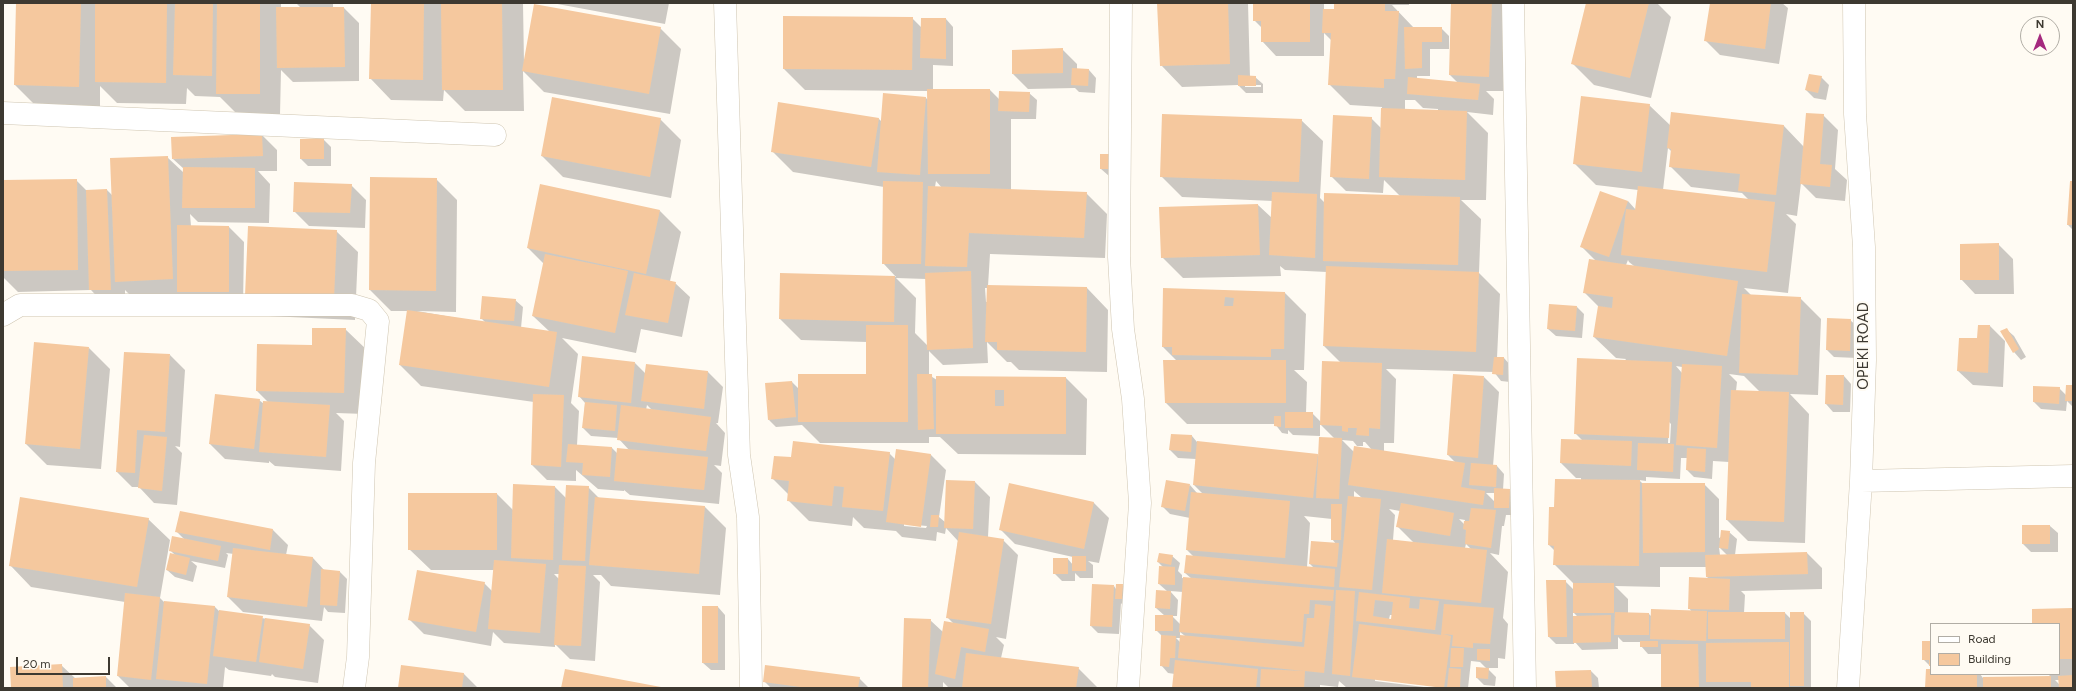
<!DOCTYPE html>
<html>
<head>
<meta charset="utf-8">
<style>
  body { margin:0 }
  #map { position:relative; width:2076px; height:691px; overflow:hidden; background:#fffbf3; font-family:Figtree,sans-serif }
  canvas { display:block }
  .frame { position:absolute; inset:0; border:4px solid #3d3931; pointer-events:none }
  .legend { position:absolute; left:1930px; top:623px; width:130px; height:52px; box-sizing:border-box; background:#fffbf3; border:1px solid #b1ada5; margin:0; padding:5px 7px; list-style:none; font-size:12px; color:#3d3931 }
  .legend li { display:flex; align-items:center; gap:8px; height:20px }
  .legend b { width:20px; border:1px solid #b1ada5 }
  .north { position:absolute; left:2020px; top:16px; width:40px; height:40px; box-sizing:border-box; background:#fffbf3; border:1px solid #b1ada5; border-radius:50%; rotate:0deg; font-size:11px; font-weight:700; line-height:16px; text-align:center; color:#3d3931 }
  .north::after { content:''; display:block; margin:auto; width:14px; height:18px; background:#a4297e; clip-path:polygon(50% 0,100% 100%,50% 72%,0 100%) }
  .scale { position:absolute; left:16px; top:657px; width:94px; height:18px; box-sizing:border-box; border:2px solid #3d3931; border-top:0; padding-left:5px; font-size:12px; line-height:14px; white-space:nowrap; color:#3d3931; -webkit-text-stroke:3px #fffbf3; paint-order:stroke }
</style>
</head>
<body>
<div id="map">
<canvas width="2076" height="691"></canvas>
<div class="frame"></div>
<ul class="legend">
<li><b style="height:5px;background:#fff"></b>Road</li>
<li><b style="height:11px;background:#f5c89e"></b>Building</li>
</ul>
<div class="north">N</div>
<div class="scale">20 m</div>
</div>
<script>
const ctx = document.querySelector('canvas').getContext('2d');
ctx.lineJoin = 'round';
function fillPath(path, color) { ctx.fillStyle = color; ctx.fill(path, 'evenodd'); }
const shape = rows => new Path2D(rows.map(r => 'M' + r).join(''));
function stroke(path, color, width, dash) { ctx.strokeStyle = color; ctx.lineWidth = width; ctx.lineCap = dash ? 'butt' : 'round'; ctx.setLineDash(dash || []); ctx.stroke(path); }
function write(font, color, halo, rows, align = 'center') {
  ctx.font = font + ' Figtree,sans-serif'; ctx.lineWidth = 4; ctx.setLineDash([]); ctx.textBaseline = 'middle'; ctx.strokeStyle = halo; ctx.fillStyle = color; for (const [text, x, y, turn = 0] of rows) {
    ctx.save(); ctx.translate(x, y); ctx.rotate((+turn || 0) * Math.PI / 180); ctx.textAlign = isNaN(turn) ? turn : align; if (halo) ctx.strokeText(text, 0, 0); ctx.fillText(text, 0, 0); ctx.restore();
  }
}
fillPath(shape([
  [17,3,281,3,281,8,301,8,296,3,333,3,333,8,344,8,359,23,359,81,293,82,281,70,280,115,238,115,220,97,195,96,187,88,186,104,117,103,100,86,100,107,36,106,15,85],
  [372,3,523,3,524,63,660,28,681,49,670,114,544,92,523,71,524,111,465,111,444,90,443,101,391,100,370,78],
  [552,3,669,3,665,24],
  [1158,3,1248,3,1250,77,1255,77,1263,84,1263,93,1246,93,1238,85,1182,87,1161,65],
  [1245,85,1261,85,1261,87,1245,87],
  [1254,3,1324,3,1324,10,1335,10,1335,3,1409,3,1409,5,1392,5,1414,28,1441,28,1449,36,1449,49,1430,49,1430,76,1417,76,1417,79,1458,83,1450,75,1452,3,1507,3,1503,91,1486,91,1494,99,1493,115,1467,112,1488,133,1486,200,1461,200,1481,219,1479,273,1500,294,1497,358,1504,358,1511,366,1510,382,1501,381,1494,372,1386,369,1396,379,1394,443,1384,443,1384,452,1455,462,1448,455,1484,377,1499,392,1493,466,1497,466,1504,474,1503,490,1509,490,1517,498,1516,515,1506,515,1504,526,1502,526,1499,555,1490,553,1508,572,1503,618,1508,624,1505,659,1498,658,1498,668,1487,668,1496,677,1495,686,1484,685,1477,678,1487,669,1480,662,1471,661,1468,688,1448,688,1375,679,1375,681,1432,688,1347,688,1339,681,1338,687,1320,685,1320,688,1173,688,1175,674,1168,673,1161,665,1162,636,1156,630,1165,616,1156,608,1168,592,1159,584,1164,568,1158,562,1172,556,1180,563,1178,571,1182,575,1182,578,1192,579,1185,573,1194,557,1187,550,1190,518,1170,514,1162,506,1190,485,1197,493,1203,494,1194,485,1196,459,1178,458,1170,450,1192,436,1197,442,1318,455,1319,457,1335,439,1320,424,1320,436,1293,435,1288,430,1288,434,1282,433,1275,424,1187,424,1166,403,1177,361,1163,347,1164,289,1285,293,1306,314,1304,370,1294,370,1307,382,1306,413,1312,413,1321,422,1341,363,1324,346,1327,272,1285,270,1280,266,1281,276,1183,278,1162,257,1160,208,1258,205,1272,218,1273,201,1182,197,1161,176,1301,120,1323,141,1320,198,1325,203,1400,196,1384,180,1383,193,1346,191,1331,176,1371,118,1381,128,1382,107,1350,105,1329,84,1332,41,1324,33,1324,56,1276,56,1262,41,1262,28,1254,20],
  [1405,100,1415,100,1423,108,1438,109,1438,111,1405,110],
  [1342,440,1353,441,1357,446,1363,446,1363,442,1365,442,1372,450,1354,452],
  [1354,491,1362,498,1354,497],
  [1486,493,1495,493,1495,502],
  [1389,509,1400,511,1397,526,1414,543,1393,540,1395,515],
  [1304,516,1332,519,1332,539,1336,544,1310,564,1314,568,1307,567,1310,523],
  [1459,519,1465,520,1464,524],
  [1466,544,1471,549,1465,548],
  [1170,591,1183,592,1180,624,1172,616,1177,616,1178,600],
  [1390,615,1393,615,1392,620,1389,619],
  [1180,632,1185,636,1180,636],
  [1176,638,1181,638,1180,642],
  [1587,3,1657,3,1671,17,1651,98,1594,85,1572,63],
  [1711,3,1782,3,1788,8,1779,64,1720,55,1705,40],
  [912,18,922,28,946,19,953,27,953,66,933,65,933,90,990,90,1000,100,1029,93,1037,100,1036,119,1011,119,1011,190,1086,193,1107,214,1105,258,990,254,988,286,1087,288,1108,310,1107,372,1019,370,1011,362,1007,362,987,342,988,363,943,365,929,351,929,375,937,380,1066,378,1087,399,1086,455,958,454,940,437,929,437,929,443,820,443,802,425,776,427,769,420,792,382,799,389,867,375,867,342,801,340,780,319,781,274,896,277,883,263,884,187,793,172,772,151,879,119,882,122,926,98,928,100,928,91,805,90,784,69],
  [936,181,942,188,935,187],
  [896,278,926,279,928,346,915,333,916,298],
  [985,288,988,288,987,302,986,302],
  [1062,49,1077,64,1077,70,1089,70,1096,78,1095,93,1079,92,1075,88,1028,89,1013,74],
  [1821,77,1829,85,1826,100,1814,98,1806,90],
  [1649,105,1671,126,1784,126,1804,147,1823,115,1838,130,1835,169,1847,180,1845,201,1816,198,1801,183,1797,216,1786,214,1796,224,1788,293,1744,288,1752,296,1800,298,1821,319,1818,395,1790,394,1809,414,1805,543,1748,541,1727,520,1729,462,1713,461,1712,479,1694,477,1687,470,1688,458,1681,458,1680,479,1646,477,1646,481,1639,480,1643,484,1704,484,1719,499,1719,538,1729,532,1737,539,1735,555,1807,553,1822,568,1822,589,1741,591,1745,595,1744,613,1785,613,1791,619,1803,613,1811,621,1811,688,1662,688,1662,654,1648,654,1641,646,1641,642,1623,642,1618,637,1618,649,1582,650,1574,641,1574,644,1556,644,1549,637,1565,581,1574,590,1574,584,1554,564,1554,550,1549,545,1555,508,1581,480,1581,478,1576,478,1561,463,1582,440,1575,433,1626,359,1616,358,1594,337,1599,307,1584,292,1596,261,1581,246,1628,201,1636,210,1638,190,1596,185,1575,164],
  [1668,148,1672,152,1670,166,1691,187,1742,193,1749,200,1663,190],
  [1628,260,1629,262,1634,266,1626,265],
  [1676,366,1682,367,1682,373],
  [1729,374,1744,376,1760,392,1736,391,1737,382],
  [1669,422,1671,424,1670,443,1668,443],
  [1719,547,1727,555,1720,555],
  [1660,567,1706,567,1707,577,1709,579,1689,608,1692,612,1652,617,1649,614,1628,614,1628,599,1615,586,1660,587],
  [1573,612,1578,617,1573,617],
  [660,119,681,140,671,198,563,177,542,156],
  [262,135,277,150,277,171,258,171,270,184,269,223,198,222,190,214,191,226,229,227,244,242,243,307,137,302,125,290,125,305,105,305,91,290,18,292,3,277,3,181,76,180,87,191,107,190,112,195,167,157,184,173,184,169,173,159],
  [323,139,331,147,331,166,308,166,301,159],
  [1112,155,1109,176,1101,169],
  [371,178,436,179,457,200,456,312,417,311,486,323,481,318,515,300,523,307,521,328,550,332,533,316,544,264,528,248,660,211,681,232,670,281,675,283,690,297,682,337,641,329,636,353,562,338,578,354,571,403,579,411,577,445,612,448,618,454,629,450,618,438,591,436,583,428,585,403,579,396,635,363,646,374,647,365,708,372,723,387,718,423,716,423,725,433,721,466,714,465,722,473,719,504,630,495,624,490,624,491,598,489,576,470,576,481,547,480,532,465,534,402,421,386,400,365,408,311,391,311,370,290],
  [647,405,652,410,646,410],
  [2073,182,2073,230,2068,225],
  [351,185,366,200,365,228,309,226,294,211],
  [336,231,358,252,355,320,268,316,246,295],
  [1998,244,2013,259,2014,294,1975,294,1961,279],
  [1577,307,1584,314,1582,338,1556,336,1548,329],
  [1850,320,1858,327,1857,358,1834,357,1827,350],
  [1990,326,2005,341,2003,387,1973,385,1958,371,1978,339],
  [345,329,367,350,365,414,336,413,344,421,341,471,275,466,269,461,269,463,225,459,210,444,259,400,264,404,269,403,257,391,313,346],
  [2006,329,2014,336,2026,357,2021,360,2014,352],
  [89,348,110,369,101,469,47,465,26,444],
  [170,355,185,370,180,447,175,446,182,453,177,505,154,503,139,487,132,487,117,472],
  [1844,376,1851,384,1850,412,1833,412,1826,404],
  [2073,386,2073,407,2067,401,2066,411,2041,409,2034,402,2059,388,2066,395],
  [897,450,931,455,946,470,939,517,945,522,975,482,990,497,988,537,1003,540,1018,555,1006,639,996,637,1004,645,1001,658,1078,668,1098,688,949,688,943,682,943,688,903,688,930,620,943,632,953,623,947,617,958,541,946,528,945,534,937,532,936,541,902,537,896,531,864,528,853,517,852,526,809,521,788,500,788,494,772,478,792,458,889,453,896,460],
  [904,524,927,526,926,528,904,526],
  [1010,484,1094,503,1109,518,1099,563,1088,561,1093,565,1093,578,1080,578,1075,573,1075,581,1062,581,1054,573,1068,559,1073,565,1073,557,1015,544,1000,529],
  [555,487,566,498,588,487,599,498,705,507,726,528,720,595,611,586,601,575,593,575,600,582,595,661,570,659,555,644,555,647,504,643,493,632,491,646,424,634,409,619,484,583,492,591,494,570,431,570,409,549,497,494,514,511],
  [554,574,559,574,559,579],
  [148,519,170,540,160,598,164,602,215,607,220,612,309,625,324,640,318,683,275,677,272,674,271,676,229,670,225,667,223,688,130,688,118,676,125,602,31,587,10,565],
  [2023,526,2050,526,2058,533,2058,552,2031,552,2023,544],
  [273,530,288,545,286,555,313,558,325,571,339,571,347,579,345,613,328,612,324,607,322,621,243,612,228,597,234,554,226,553,228,555,225,568,191,561,197,566,193,582,175,577,167,570,176,556,170,550,185,540,177,532],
  [1122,585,1130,592,1123,606,1121,603,1119,634,1098,633,1091,626,1114,586,1116,589],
  [718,607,725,615,725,670,711,670,703,663],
  [2073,609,2073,688,1926,688,1931,670,1931,674,1980,674,1983,678,2051,677,2048,674,2059,674,2059,624,2033,624],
  [2055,680,2059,680,2060,685],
  [1931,642,1931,667,1923,659],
  [61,665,75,678,106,677,117,688,12,688],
  [402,666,464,674,478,688,399,688],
  [1591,671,1598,678,1599,688,1557,688],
  [859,678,869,688,771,688,764,681]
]), '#0003');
fillPath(shape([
  [16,3,81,3,79,87,14,85],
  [95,3,167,3,166,83,95,82],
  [175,3,213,3,212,76,173,75],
  [217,3,260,3,260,94,216,94],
  [371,3,424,3,423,80,369,79],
  [441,3,502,3,503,90,442,90],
  [1157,3,1228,3,1230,64,1160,66],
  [1253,3,1310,3,1310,42,1261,42,1261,21,1253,21],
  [1334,3,1385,3,1385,11,1399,11,1395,79,1384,79,1384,88,1328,85,1331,33,1322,33,1323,9,1334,9],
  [1451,3,1492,3,1489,77,1449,75],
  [1586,3,1649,3,1630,78,1571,64],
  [1710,3,1771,3,1765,49,1704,41],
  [534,4,661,27,649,94,522,71],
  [276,7,344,7,345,67,277,68],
  [783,16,913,17,912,70,783,69],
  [921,18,946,18,946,59,920,58],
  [1404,27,1442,27,1442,42,1422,42,1422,68,1405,69],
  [1063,48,1063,73,1012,74,1012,50],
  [1072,68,1089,69,1088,86,1071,85],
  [1809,74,1822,76,1818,93,1805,90],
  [1238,75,1256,76,1256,86,1238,86],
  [1408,77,1480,84,1478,100,1407,94],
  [927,89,990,89,990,174,928,174],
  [999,91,1030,92,1029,112,998,111],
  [883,93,926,97,920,175,877,172],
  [1581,96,1650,104,1642,172,1573,164],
  [552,97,661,118,650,177,541,156],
  [778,102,879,118,871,167,771,152],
  [1381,108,1467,111,1465,180,1379,177],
  [1671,112,1784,125,1776,195,1738,191,1740,174,1669,167,1671,149,1667,148],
  [1806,113,1824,114,1820,164,1832,165,1830,187,1800,184],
  [1162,114,1302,119,1299,182,1160,177],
  [1333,115,1372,117,1369,179,1330,177],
  [262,134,263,156,172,159,171,137],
  [324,138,324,159,300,159,300,139],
  [1100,154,1113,154,1113,169,1100,169],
  [168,156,173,279,115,282,110,158],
  [183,167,255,168,255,208,182,208],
  [370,177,437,178,436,291,369,290],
  [77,179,78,270,3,271,3,180],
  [883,181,923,182,921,264,882,264],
  [2070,181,2073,181,2073,225,2067,225],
  [294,182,352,184,350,213,293,212],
  [540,184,660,210,646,274,527,248],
  [928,186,1087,192,1084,238,969,233,967,267,925,266],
  [1638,186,1775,202,1767,272,1621,255,1626,209,1635,210],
  [107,189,111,290,89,290,86,190],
  [1600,191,1628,201,1609,257,1580,247],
  [1272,192,1317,194,1315,258,1269,255],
  [1324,193,1460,197,1458,265,1323,261],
  [1258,204,1260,255,1161,258,1159,207],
  [177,225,229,226,229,292,177,292],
  [248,226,337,230,334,299,245,296],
  [1999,243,1999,280,1960,280,1960,244],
  [545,254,628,271,615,333,532,316],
  [1589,259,1738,281,1727,356,1593,337,1598,306,1612,308,1613,297,1583,293],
  [1326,266,1479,272,1476,352,1323,346],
  [971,271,973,348,927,350,925,273],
  [634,273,676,282,668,323,625,315],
  [780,273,895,276,894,322,779,319],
  [987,285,1087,287,1086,352,997,350,997,342,985,342],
  [1163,288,1285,292,1284,349,1271,349,1271,357,1172,355,1172,347,1162,347],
  [1225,297,1234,298,1233,306,1224,306],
  [1742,294,1801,297,1798,375,1739,373],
  [482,296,516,299,514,321,480,319],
  [1549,304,1577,306,1575,331,1547,329],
  [407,310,557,332,549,387,399,365],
  [1827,318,1851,319,1850,351,1826,350],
  [866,325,908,325,908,422,798,422,798,374,866,374],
  [1978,325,1990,325,1988,373,1957,371,1959,338,1977,338],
  [312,328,346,328,344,393,256,391,257,344,312,345],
  [2007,328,2019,349,2013,353,2000,331],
  [34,342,89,347,80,449,25,444],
  [124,352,170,354,165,432,137,430,135,473,116,472],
  [582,356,635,362,631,403,578,397],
  [1494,357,1504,357,1503,375,1492,374],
  [1577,358,1672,362,1669,438,1574,434],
  [1163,360,1286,360,1286,403,1165,403],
  [1322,361,1382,363,1380,429,1369,428,1369,436,1356,435,1357,428,1348,428,1348,432,1342,431,1342,426,1320,425],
  [646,364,708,371,704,409,641,401],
  [1682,364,1722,366,1717,448,1676,445],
  [917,374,932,374,934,429,918,430],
  [1453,374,1484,376,1478,458,1447,455],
  [1826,375,1844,375,1843,405,1825,404],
  [936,376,1066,377,1066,434,936,434],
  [995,390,1004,390,1004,406,995,406],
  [792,381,796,417,768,420,765,383],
  [2066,385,2073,385,2073,401,2065,401],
  [2033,386,2060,387,2059,404,2033,402],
  [1731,390,1789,392,1784,522,1726,520],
  [215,394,260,399,254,449,209,444],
  [533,394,564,395,561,467,531,465],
  [263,401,330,405,326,457,259,452],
  [585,402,617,405,615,431,582,428],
  [621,405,711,417,706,451,617,440],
  [1285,412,1313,412,1313,428,1285,428],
  [1274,416,1281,416,1281,427,1274,426],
  [1171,434,1192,435,1191,452,1169,450],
  [144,435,167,437,162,491,138,488],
  [1319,437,1342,438,1339,499,1316,498],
  [1561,439,1632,441,1631,466,1560,463],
  [793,441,890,452,883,511,842,507,844,487,834,486,832,506,787,501,789,481,771,479,774,456,791,457],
  [1197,441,1318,454,1313,498,1193,485],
  [1638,443,1674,444,1673,472,1637,470],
  [568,444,612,447,610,477,582,475,583,463,566,462],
  [1354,446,1465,463,1461,487,1485,491,1483,505,1348,485],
  [617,448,708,457,704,490,614,481],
  [1687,448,1706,449,1705,472,1686,470],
  [896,449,931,454,921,527,886,522],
  [1471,463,1497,465,1496,487,1469,485],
  [1555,479,1640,480,1639,566,1553,565,1554,546,1548,545,1549,507,1554,507],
  [946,480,975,481,973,529,944,528],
  [1166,480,1190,484,1185,511,1161,507],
  [1009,483,1094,502,1084,549,999,530],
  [1642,483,1705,483,1705,552,1643,553],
  [513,484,555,486,553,560,511,558],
  [566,485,589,486,585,561,562,560],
  [1494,488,1510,489,1509,508,1494,508],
  [1191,492,1290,501,1285,558,1186,550],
  [408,493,497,493,497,550,408,550],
  [1348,496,1381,499,1372,590,1339,587],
  [20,497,149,518,137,587,9,566],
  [595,497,705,506,699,574,589,565],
  [1401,503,1454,513,1450,536,1396,527],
  [1331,504,1342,504,1341,540,1331,540],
  [1471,508,1496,510,1491,548,1465,544,1466,530,1463,529,1464,521,1469,521],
  [180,511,273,529,270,550,175,532],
  [931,515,939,515,938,527,930,527],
  [2022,525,2050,525,2050,544,2022,544],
  [1721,530,1730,531,1728,549,1719,548],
  [959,532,1004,539,991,624,946,618],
  [172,536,221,546,218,561,169,551],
  [1387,539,1487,550,1481,603,1382,593],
  [1311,541,1339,543,1337,567,1309,564],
  [233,548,313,557,307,607,227,597],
  [1807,552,1808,574,1706,577,1705,555],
  [170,553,190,558,186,575,166,570],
  [1159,553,1173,555,1171,565,1157,562],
  [1186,555,1335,569,1334,587,1184,573],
  [1072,556,1086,556,1086,571,1072,571],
  [1053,558,1068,558,1068,574,1053,574],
  [494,560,546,564,540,633,488,629],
  [559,565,586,566,581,646,554,645],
  [1159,566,1175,567,1175,585,1158,584],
  [321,569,340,571,337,606,320,605],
  [417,570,485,582,476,632,408,620],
  [1183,577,1334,590,1333,601,1310,600,1309,614,1304,614,1302,642,1179,632],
  [1689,577,1730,579,1729,610,1688,609],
  [1546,580,1566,580,1567,637,1548,637],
  [1573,583,1614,583,1614,613,1573,613],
  [1092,584,1114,585,1112,627,1090,626],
  [1116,584,1123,584,1122,599,1115,599],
  [1156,590,1171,591,1170,609,1155,608],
  [1336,590,1355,591,1350,676,1332,674],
  [1359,592,1410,598,1409,608,1419,609,1420,599,1439,601,1435,630,1356,621],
  [1375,600,1393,602,1391,619,1373,616],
  [125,593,160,597,151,680,117,676],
  [164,601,215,606,207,684,156,679],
  [1315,604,1331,606,1324,673,1305,671,1304,688,1260,688,1261,669,1304,671,1178,658,1180,635,1304,647,1307,618,1314,618],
  [1444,604,1494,608,1490,644,1473,643,1473,648,1452,646,1453,635,1443,634,1451,636,1444,688,1352,677,1359,624,1441,635],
  [702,606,718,606,718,663,702,663],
  [2073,608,2073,659,2059,659,2059,624,2032,624,2032,609],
  [1651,609,1707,611,1706,641,1650,639],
  [219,610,263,616,256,662,213,656],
  [1615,612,1649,613,1649,635,1614,635],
  [1708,612,1785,612,1785,639,1708,639],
  [1790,612,1804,612,1804,686,1790,686],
  [1155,615,1173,615,1173,631,1155,631],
  [1611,615,1611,642,1573,643,1573,616],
  [265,618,310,624,303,669,259,662],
  [904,618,931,619,928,688,902,688],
  [944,621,989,629,985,652,961,647,955,679,935,674],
  [1161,635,1176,636,1175,658,1170,658,1169,667,1160,666],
  [1640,641,1658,641,1658,647,1640,647],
  [1922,641,1931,641,1931,666,1929,666,1929,660,1922,660],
  [1789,642,1789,688,1751,688,1751,682,1706,682,1706,643],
  [1661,644,1698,644,1699,688,1661,688],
  [1451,648,1464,648,1463,667,1450,667],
  [1477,649,1490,649,1490,661,1477,660],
  [966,653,1079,667,1076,688,962,688],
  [1175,660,1258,669,1256,688,1172,688],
  [62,664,63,688,11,688,10,667],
  [401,665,464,673,462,688,398,688],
  [765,665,860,677,858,688,808,688,763,682],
  [1476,667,1489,668,1488,679,1476,678],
  [1449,668,1461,669,1460,688,1447,688],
  [565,669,661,687,661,688,561,688],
  [1926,669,1931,669,1931,674,1977,674,1977,688,1925,688],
  [1591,670,1592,688,1556,688,1555,671],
  [2073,675,2073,688,2059,688,2058,676],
  [106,676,106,688,73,688,73,678],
  [2051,676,2051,688,1983,688,1983,677]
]), '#f5c89e');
const minor = shape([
  [725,3,739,455,748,517,751,688],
  [1121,3,1119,257,1123,329,1133,399,1140,503,1128,688],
  [1513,3,1525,688],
  [3,113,495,135],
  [3,315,20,305,352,305,369,310,378,321,364,463,358,657,354,688],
  [1861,481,2073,476],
  [1848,688,1861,481,1865,360,1864,247,1855,114,1854,3]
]);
stroke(minor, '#cfc5b1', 23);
stroke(minor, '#fff', 22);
write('15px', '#3d3931', '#fffbf3', [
  ["OPEKI ROAD",1864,346,-90]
]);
</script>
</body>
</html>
